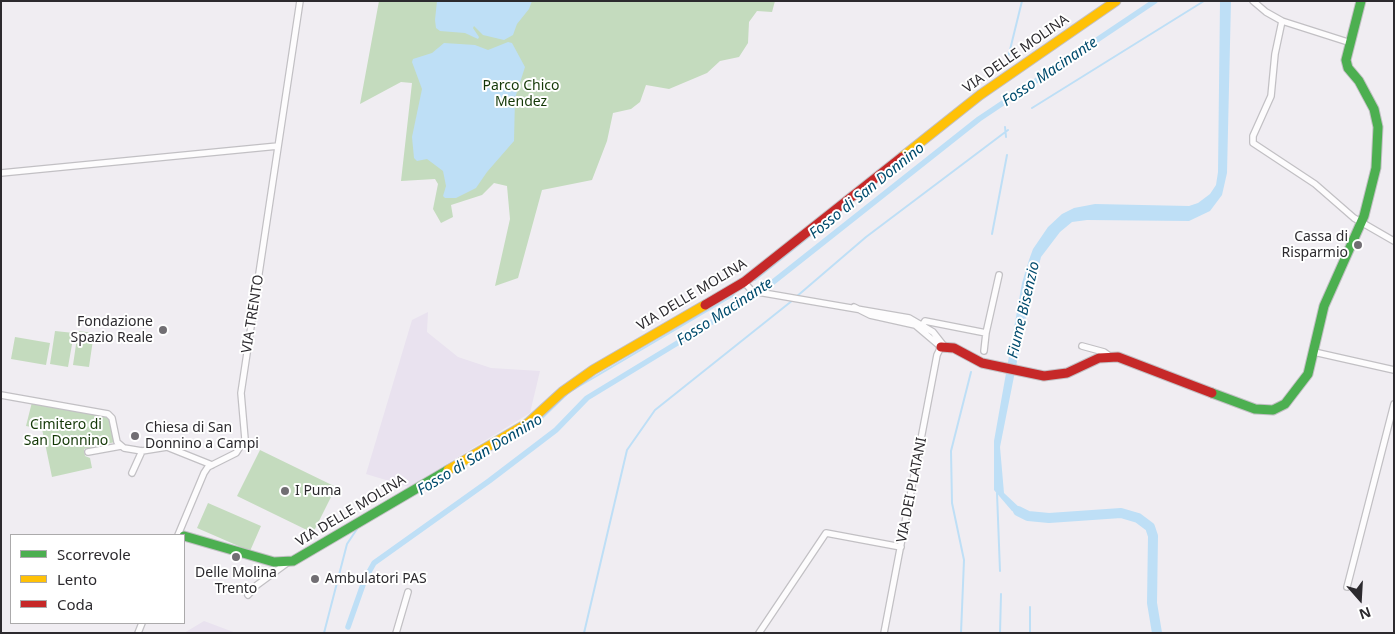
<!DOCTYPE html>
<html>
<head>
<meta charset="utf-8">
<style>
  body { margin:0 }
  #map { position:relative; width:1395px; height:634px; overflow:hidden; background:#f0edf2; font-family:"Noto Sans",sans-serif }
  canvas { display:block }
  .frame { position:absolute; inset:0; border:2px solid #2c2a2e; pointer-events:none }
  .legend { position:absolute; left:10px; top:534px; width:175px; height:90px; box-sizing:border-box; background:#fff; border:1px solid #abaaab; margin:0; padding:6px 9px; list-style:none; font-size:15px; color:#2c2a2e }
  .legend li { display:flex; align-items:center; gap:10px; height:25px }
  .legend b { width:25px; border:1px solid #abaaab }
  .north { position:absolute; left:1335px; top:574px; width:50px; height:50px; -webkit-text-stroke:4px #fff; paint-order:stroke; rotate:161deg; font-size:14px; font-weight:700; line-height:20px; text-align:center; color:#2c2a2e }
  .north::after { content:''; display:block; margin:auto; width:18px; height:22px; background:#2c2a2e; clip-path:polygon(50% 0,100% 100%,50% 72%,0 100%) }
</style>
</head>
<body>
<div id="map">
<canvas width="1395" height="634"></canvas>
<div class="frame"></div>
<ul class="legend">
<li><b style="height:6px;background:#4caf50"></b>Scorrevole</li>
<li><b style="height:6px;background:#ffc107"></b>Lento</li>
<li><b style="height:6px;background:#c62828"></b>Coda</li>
</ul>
<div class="north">N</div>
</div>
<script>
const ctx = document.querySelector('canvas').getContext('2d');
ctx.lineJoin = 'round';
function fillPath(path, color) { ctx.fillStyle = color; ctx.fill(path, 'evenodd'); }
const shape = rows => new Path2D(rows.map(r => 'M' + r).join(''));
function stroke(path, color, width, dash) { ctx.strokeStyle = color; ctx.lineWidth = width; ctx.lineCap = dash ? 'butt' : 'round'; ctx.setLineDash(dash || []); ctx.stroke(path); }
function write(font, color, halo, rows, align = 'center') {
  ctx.font = font + ' "Noto Sans",sans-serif'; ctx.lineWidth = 4; ctx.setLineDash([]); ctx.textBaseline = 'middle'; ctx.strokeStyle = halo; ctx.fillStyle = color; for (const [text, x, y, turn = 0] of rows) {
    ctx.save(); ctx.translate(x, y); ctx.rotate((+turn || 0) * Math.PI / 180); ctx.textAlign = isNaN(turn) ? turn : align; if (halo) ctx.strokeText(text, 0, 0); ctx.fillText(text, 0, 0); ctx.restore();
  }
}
fillPath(shape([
  [428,312,427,332,458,357,491,368,540,371,530,413,409,487,366,474,412,320],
  [204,621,236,633,184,633]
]), '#e9e2ef');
fillPath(shape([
  [379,1,775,1,772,12,757,11,749,22,748,43,739,57,720,61,707,73,669,89,646,85,640,102,631,109,613,113,607,141,592,180,542,190,518,278,495,286,510,219,507,186,494,183,482,195,451,205,453,217,441,223,433,209,438,184,435,179,401,181,412,83,401,82,360,104],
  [55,331,74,333,68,367,50,364],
  [78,331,94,333,89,367,73,365],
  [15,337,50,343,46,365,11,359],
  [32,402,109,418,115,442,84,449,85,456,90,458,92,468,52,477,42,429,26,426],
  [260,450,336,487,313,533,237,496],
  [208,503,261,526,250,551,197,528]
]), '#c4dbbe');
fillPath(shape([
  [437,1,532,1,529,9,517,24,513,35,504,40,483,35,474,26,473,28,479,37,478,39,465,33,440,31,436,28,435,20],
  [1220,1,1231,1,1227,173,1222,195,1210,211,1189,221,1087,220,1072,222,1060,232,1041,257,1026,316,1000,447,1004,493,1021,509,1031,513,1028,519,1012,511,994,490,994,441,1022,283,1029,260,1033,249,1048,227,1062,214,1074,208,1095,204,1189,206,1198,203,1210,194,1216,185,1218,172],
  [508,42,512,43,525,67,515,98,514,141,487,172,476,188,456,198,445,198,443,196,446,186,443,171,427,159,417,161,414,158,412,137,422,89,412,62,413,59,432,53,444,43,475,45,488,50]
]), '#bedff6');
stroke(shape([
  [1007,62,1022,1],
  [1032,108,1204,1],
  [1005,127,1006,137],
  [992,234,1007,155],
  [755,280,876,183],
  [796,297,866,237,1008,130],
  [571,391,734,295],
  [433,484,537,423,567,394],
  [997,493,1000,571],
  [1030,607,1030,633],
  [324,633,347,544,357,529],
  [584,633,627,450,655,410,793,300],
  [961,633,964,560,952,503,951,451,971,372],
  [1000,633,1001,594]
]), '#bedff6', 2);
stroke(shape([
  [348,627,365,579,374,563,489,481,556,430,587,398,758,294,979,119,1155,1]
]), '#bedff6', 5.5);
stroke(shape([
  [1018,511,1028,516,1049,518,1121,513,1138,518,1150,527,1153,536,1152,603,1157,633]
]), '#bedff6', 10);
const street = shape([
  [1253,1,1266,12,1282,21,1351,43],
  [1282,21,1275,54,1271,96,1253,136,1253,143,1315,184,1354,218,1394,241],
  [1,173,278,146],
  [744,282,752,291,909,318,933,332,944,346],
  [854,307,870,315,915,325,941,347,937,355,884,633],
  [921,327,925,321,986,333,984,351],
  [986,333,999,275],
  [1082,346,1104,352,1111,357],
  [1314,352,1394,370],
  [1,395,108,414,112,418,117,442,124,448,142,451,167,447,212,465],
  [88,452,121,446],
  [132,473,142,451],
  [178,535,204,473,208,467,236,453,245,439,241,393,300,1],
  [1347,587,1394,404],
  [248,595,257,585,287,563],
  [138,633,142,623],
  [396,633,408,592],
  [759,633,826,533,901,547]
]);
const fast = shape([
  [1212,393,1255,409,1273,410,1285,404,1308,374,1324,306,1364,216,1376,168,1378,127,1374,109,1359,81,1348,68,1346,60,1361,1],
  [184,536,274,562,293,561,448,470]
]);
const slow = shape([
  [902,157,980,95,1116,1],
  [448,470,528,423,562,392,593,370,705,305]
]);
const jam = shape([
  [705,305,744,282,902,157],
  [941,347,954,348,982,363,1044,376,1067,373,1099,358,1118,357,1212,393]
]);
stroke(street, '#c2c0c4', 8);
stroke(fast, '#c2c0c4', 11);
stroke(slow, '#c2c0c4', 11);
stroke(jam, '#c2c0c4', 11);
stroke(street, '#fdfcfd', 5.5);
stroke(fast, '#4caf50', 9);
stroke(slow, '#ffc107', 9);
stroke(jam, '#c62828', 9);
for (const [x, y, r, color] of [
  [1358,245,5,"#716e73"],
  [163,330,5,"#716e73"],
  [135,436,5,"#716e73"],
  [285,491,5,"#716e73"],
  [236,557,5,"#716e73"],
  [315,579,5,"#716e73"]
]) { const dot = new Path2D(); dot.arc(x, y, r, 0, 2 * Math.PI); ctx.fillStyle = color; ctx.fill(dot); stroke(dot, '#fff', 2); }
write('14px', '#2c2a2e', '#fff', [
  ["VIA DELLE MOLINA",1016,54,-35],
  ["VIA DELLE MOLINA",692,295,-31],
  ["VIA TRENTO",253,314,-81],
  ["VIA DEI PLATANI",912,490,-79],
  ["VIA DELLE MOLINA",351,511,-31]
]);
write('14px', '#143807', '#fff', [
  ["Parco Chico",521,86],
  ["Mendez",521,102],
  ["Cimitero di",66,425],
  ["San Donnino",66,441]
]);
write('14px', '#2c2a2e', '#fff', [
  ["Cassa di",1348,237,"right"],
  ["Risparmio",1348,253,"right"],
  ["Fondazione",153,322,"right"],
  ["Spazio Reale",153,338,"right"],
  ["Chiesa di San",145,428],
  ["Donnino a Campi",145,444],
  ["I Puma",295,491],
  ["Delle Molina",236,573,"center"],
  ["Trento",236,589,"center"],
  ["Ambulatori PAS",325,579]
], 'left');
write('italic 15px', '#004b6d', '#fff', [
  ["Fosso Macinante",1050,72,-34],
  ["Fosso di San Donnino",867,191,-39],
  ["Fiume Bisenzio",1024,310,-77],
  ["Fosso Macinante",725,312,-33],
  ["Fosso di San Donnino",480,455,-31]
]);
</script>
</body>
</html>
